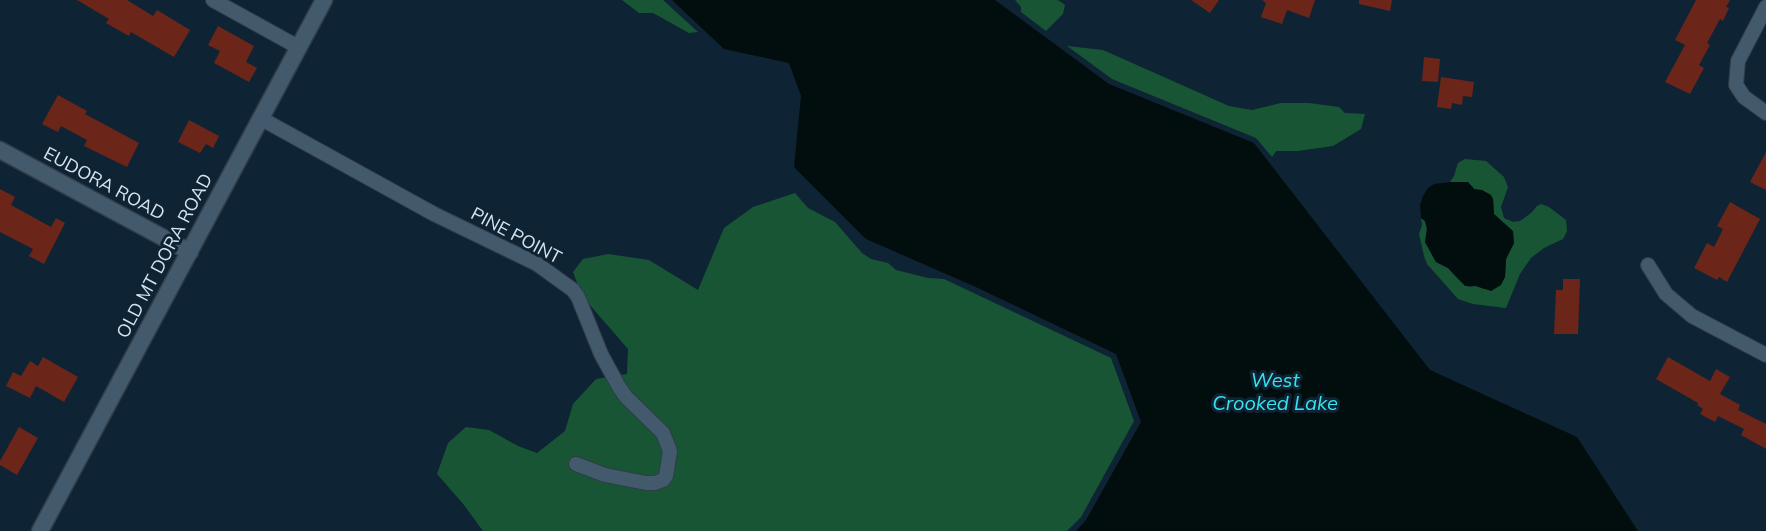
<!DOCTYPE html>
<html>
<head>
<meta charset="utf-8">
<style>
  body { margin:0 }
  canvas { display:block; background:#0e2333 }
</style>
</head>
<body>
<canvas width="1766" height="531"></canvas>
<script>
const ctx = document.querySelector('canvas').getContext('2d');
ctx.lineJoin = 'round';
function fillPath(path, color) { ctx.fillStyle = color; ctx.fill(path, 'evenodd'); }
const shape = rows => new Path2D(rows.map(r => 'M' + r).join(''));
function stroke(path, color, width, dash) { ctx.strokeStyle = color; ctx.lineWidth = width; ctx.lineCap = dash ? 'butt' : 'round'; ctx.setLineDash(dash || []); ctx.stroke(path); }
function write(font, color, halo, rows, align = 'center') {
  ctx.font = font + ' Mulish,sans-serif'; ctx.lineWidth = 6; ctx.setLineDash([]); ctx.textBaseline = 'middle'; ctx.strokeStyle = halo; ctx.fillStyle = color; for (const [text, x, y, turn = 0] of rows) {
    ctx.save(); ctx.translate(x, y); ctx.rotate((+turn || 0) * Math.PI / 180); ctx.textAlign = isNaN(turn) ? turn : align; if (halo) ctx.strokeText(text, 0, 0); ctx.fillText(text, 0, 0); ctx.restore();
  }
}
fillPath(shape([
  [622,0,663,0,698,32,689,33,653,13,639,13],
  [1015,0,1058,0,1065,5,1063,14,1046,31,1021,12,1021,7],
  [1067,46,1103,50,1229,106,1252,110,1281,103,1309,103,1339,107,1345,113,1365,114,1361,129,1333,146,1298,151,1276,151,1272,157,1256,138,1112,79],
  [1465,159,1486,161,1504,177,1508,187,1501,207,1504,218,1513,222,1520,221,1531,213,1537,206,1541,204,1549,207,1566,220,1567,231,1563,239,1544,248,1531,258,1520,274,1506,308,1473,304,1458,299,1427,264,1424,256,1419,234,1422,225,1421,218,1425,221,1427,229,1425,242,1436,262,1448,268,1459,280,1469,287,1476,286,1484,289,1505,277,1506,259,1514,243,1494,214,1493,200,1487,193,1474,189,1472,186,1463,182,1450,182,1454,176,1458,163],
  [795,193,808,208,835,222,862,253,871,259,888,263,896,270,928,278,944,279,1111,358,1134,421,1081,517,1067,531,483,531,464,505,437,474,448,443,466,427,489,430,518,446,537,453,565,431,573,404,596,379,627,374,628,349,582,296,573,272,583,259,608,254,649,260,698,290,724,228,753,207]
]), '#175534');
fillPath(shape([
  [672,0,995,0,1109,84,1254,143,1430,370,1577,437,1638,531,1076,531,1086,520,1141,422,1116,354,978,288,866,239,794,167,801,96,789,63,724,49],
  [1450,182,1468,182,1474,189,1482,190,1491,195,1493,199,1494,214,1513,231,1514,243,1506,259,1505,277,1501,285,1491,291,1476,286,1465,286,1448,268,1436,262,1425,242,1427,229,1425,221,1421,218,1420,205,1423,196,1428,188,1434,184]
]), '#020d0e');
fillPath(shape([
  [77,0,127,0,153,16,157,10,190,30,174,57,131,32,129,36,106,23,109,19],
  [1191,0,1219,0,1210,13],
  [1262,0,1315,0,1309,18,1287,10,1282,24,1261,17,1266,3],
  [1359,0,1392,0,1390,11,1359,4],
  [1696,0,1730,0,1726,7,1729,8,1723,21,1720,19,1707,43,1710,45,1699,65,1704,68,1690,94,1665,82,1685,45,1675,40],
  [218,26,254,46,246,62,257,68,249,82,214,63,220,51,208,45],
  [1424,57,1440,59,1438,82,1422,81],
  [1441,77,1474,82,1472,97,1463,96,1462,105,1452,103,1451,109,1437,107],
  [58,95,87,111,85,114,139,143,127,167,84,146,87,140,61,126,58,132,42,124],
  [189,120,219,136,213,148,206,144,200,153,178,142],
  [1766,152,1766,190,1750,182],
  [0,189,15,197,11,205,51,227,56,218,65,223,44,264,29,256,33,249,0,232],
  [1730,202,1760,219,1727,282,1719,277,1717,280,1694,268,1707,243,1714,247,1723,229,1717,226],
  [1563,279,1580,279,1578,334,1554,334,1556,290,1563,290],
  [43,357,78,377,64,402,36,386,30,398,6,386,13,372,21,376,30,361,38,366],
  [1668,357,1710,381,1716,369,1730,377,1720,394,1740,405,1738,410,1766,424,1766,449,1741,435,1744,429,1718,416,1715,422,1700,414,1703,409,1697,405,1698,403,1656,379],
  [19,427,38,438,17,475,0,465,0,461]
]), '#6b2519');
const minor = shape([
  [213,0,298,47],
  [1766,7,1738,61,1736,85,1744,97,1766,113],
  [260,118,434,214,537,264,573,290,578,297,601,354,619,387,626,397,663,433,670,451,666,476,663,480,655,483,646,483,605,475,576,464],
  [1648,265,1666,294,1692,316,1766,355]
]);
const tertiary = shape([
  [0,150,190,252],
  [40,531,324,0]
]);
stroke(minor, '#303c49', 16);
stroke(tertiary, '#303c49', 19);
stroke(minor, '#435a6c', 14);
stroke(tertiary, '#435a6c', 16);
write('18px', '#d8e5ef', '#0e2333', [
  ["EUDORA ROAD",104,184,28],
  ["PINE POINT",516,236,28],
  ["OLD MT DORA ROAD",165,256,-62]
]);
write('italic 20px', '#36e3f0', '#0e2333', [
  ["West",1275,381],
  ["Crooked Lake",1275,404]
]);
</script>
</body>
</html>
